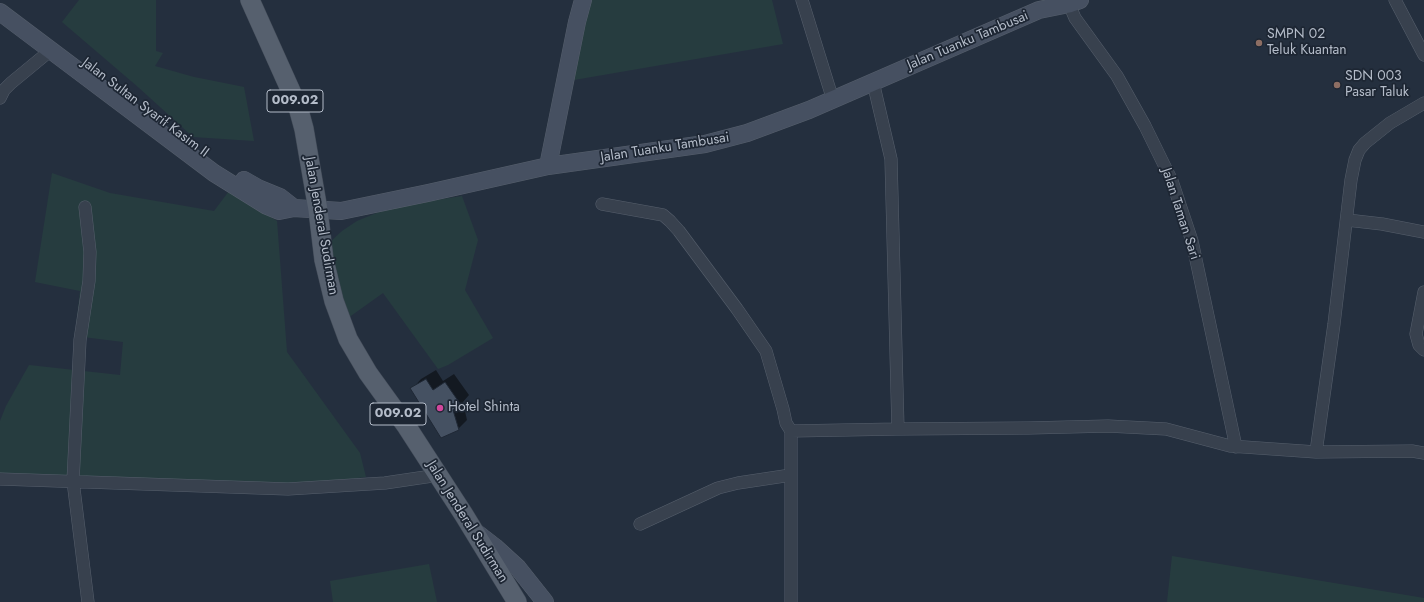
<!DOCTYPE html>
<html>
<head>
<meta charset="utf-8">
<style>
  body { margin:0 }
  canvas { display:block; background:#242f3e }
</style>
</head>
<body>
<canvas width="1424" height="602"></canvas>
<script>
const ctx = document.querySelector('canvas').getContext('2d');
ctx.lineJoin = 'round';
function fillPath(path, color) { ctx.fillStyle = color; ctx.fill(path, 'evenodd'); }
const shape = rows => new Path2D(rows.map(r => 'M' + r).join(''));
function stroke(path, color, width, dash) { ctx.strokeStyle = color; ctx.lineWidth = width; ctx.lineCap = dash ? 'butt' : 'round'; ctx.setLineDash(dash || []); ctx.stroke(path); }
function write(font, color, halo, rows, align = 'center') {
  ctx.font = font + ' Jost,sans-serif'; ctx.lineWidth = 3.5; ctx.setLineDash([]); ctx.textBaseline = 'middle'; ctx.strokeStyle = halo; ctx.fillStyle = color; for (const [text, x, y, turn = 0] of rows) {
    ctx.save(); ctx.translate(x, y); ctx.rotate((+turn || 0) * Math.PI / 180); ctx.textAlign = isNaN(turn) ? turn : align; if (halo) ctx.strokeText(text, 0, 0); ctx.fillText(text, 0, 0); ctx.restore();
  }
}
fillPath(shape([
  [79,0,156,0,156,51,163,53,155,66,194,77,244,87,254,141,193,137,138,87,62,22],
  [590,0,772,0,783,44,574,80],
  [52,173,110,193,214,211,229,191,277,221,287,352,360,453,366,477,312,484,0,476,0,421,6,406,29,365,120,375,123,342,75,336,80,291,35,282],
  [462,196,478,240,465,290,493,338,448,365,438,369,383,293,348,318,337,281,330,242,342,231,357,221,391,207],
  [1172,556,1424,598,1424,602,1167,602],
  [429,564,437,602,333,602,330,581]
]), '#263c3f');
fillPath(shape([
  [436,370,443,381,454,374,469,395,463,402,467,420,458,429,412,389,421,379]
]), '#0007');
const building = shape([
  [426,379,433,390,445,382,461,405,453,410,459,430,441,438,410,388,426,379]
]);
fillPath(building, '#455162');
stroke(building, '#1f2835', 1);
const street = shape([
  [802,0,833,100],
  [1395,0,1424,55],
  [1069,4,1075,18,1117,76,1145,126,1172,181,1192,241,1236,447],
  [873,82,891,159,898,429],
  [0,98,4,90,11,83,51,50],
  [602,204,663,215,670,221,679,231,737,309,766,351,783,409,786,423,791,431,898,429,1029,428,1108,426,1166,429,1230,446,1316,452,1412,451,1424,453],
  [85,207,90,252,89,281,80,340,73,481,88,602],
  [1347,220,1382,224,1424,232],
  [1424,292,1416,334,1419,345,1424,350],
  [1316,452,1334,324,1351,180,1355,160,1359,150,1365,143,1390,123,1424,103],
  [0,479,288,489,385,483,439,475],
  [640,524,718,488,738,483,791,475],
  [791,602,791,431]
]);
const secondary = shape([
  [0,12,214,173,267,206,279,211,294,208,341,211,428,193,548,166,705,144,747,133,809,110,1039,10,1069,4,1080,0],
  [548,166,577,22,583,0],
  [244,180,258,188,280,197,294,208],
  [477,533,495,547,518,568,545,602]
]);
const primary = shape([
  [250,0,298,107,304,129,318,210,324,260,334,301,348,339,368,373,407,427,464,515,517,602]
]);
stroke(street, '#565f6c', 13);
stroke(secondary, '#565f6c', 18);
stroke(primary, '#414a57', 20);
stroke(street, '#38414e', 12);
stroke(secondary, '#465061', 17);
stroke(primary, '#56606e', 19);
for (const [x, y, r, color] of [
  [1259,43,4,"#8d6e63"],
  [1337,85,4,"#8d6e63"],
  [440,408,4,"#d1479c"]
]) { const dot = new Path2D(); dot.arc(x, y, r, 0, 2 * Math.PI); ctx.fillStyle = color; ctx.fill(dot); stroke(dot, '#1d2633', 1.5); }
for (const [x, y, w] of [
  [295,101,56],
  [398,414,56]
]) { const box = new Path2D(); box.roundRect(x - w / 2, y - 11, w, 22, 3); ctx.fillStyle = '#1d2633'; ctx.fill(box); stroke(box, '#b4bcc9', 1); }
write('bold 13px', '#b4bcc9', null, [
  ["009.02",295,101],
  ["009.02",398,414]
]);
write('14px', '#b4bcc9', '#1d2633', [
  ["SMPN 02",1267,35],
  ["Teluk Kuantan",1267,51],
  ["SDN 003",1345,77],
  ["Pasar Taluk",1345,93],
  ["Hotel Shinta",448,408]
], 'left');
write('14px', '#b4bcc9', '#1d2633', [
  ["Jalan Tuanku Tambusai",968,41,-23],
  ["Jalan Sultan Syarif Kasim II",145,108,37],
  ["Jalan Tuanku Tambusai",665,148,-9],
  ["Jalan Taman Sari",1180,214,72],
  ["Jalan Jenderal Sudirman",321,226,80],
  ["Jalan Jenderal Sudirman",467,522,58]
]);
</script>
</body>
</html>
